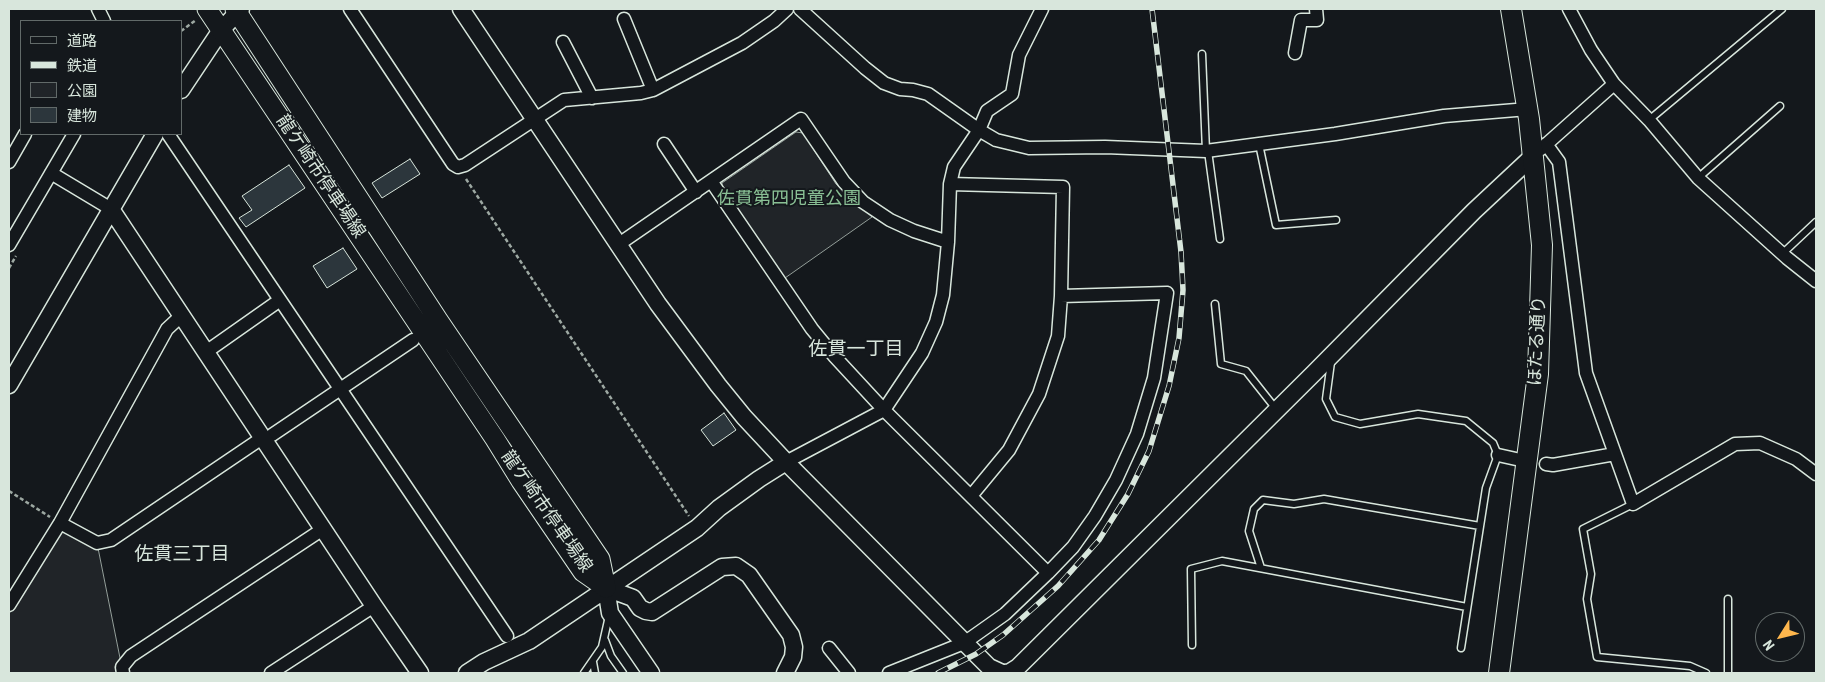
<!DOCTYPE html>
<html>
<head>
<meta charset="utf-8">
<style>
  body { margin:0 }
  #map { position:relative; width:1825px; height:682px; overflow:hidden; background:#14181c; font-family:"Roboto Condensed","Noto Sans JP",sans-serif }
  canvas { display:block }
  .frame { position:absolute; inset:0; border:10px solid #d8e6dc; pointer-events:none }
  .legend { position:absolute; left:20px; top:20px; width:162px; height:115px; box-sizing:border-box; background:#14181c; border:1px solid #626a69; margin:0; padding:6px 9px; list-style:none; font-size:15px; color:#d8e6dc }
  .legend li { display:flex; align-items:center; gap:10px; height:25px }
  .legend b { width:25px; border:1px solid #626a69 }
  .north { position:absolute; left:1755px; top:612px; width:50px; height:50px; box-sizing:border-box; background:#14181c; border:1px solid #626a69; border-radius:50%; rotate:234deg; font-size:14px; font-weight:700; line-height:20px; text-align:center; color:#d8e6dc }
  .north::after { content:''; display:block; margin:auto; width:18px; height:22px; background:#ffb74d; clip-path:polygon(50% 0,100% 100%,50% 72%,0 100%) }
</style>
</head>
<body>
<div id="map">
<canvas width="1825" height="682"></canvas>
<div class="frame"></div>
<ul class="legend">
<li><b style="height:6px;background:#14181c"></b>道路</li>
<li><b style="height:6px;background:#d8e6dc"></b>鉄道</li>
<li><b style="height:14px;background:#202428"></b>公園</li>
<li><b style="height:14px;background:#2c363c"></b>建物</li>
</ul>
<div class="north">N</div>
</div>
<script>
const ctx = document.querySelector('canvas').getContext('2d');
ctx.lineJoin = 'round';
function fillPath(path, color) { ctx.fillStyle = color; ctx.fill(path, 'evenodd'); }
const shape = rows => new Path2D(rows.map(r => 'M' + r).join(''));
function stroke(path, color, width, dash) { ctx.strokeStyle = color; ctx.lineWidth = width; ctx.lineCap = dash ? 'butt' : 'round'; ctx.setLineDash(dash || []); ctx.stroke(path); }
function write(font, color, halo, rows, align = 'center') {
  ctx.font = font + ' "Roboto Condensed","Noto Sans JP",sans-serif'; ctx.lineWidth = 4; ctx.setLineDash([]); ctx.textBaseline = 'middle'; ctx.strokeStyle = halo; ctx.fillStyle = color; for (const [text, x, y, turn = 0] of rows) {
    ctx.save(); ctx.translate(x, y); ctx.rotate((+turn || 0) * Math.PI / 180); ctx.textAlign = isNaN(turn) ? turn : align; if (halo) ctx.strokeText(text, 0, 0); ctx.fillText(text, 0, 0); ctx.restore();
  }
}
const green = shape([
  [796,132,803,133,836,184,872,217,785,278,722,188,722,183,796,132],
  [60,523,97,543,123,673,9,673,9,605,60,523]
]);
fillPath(green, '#202428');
stroke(green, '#939e99', 1);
const building = shape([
  [410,159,420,174,382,198,372,183,410,159],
  [289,165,305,188,246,227,239,218,252,210,242,196,289,165],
  [343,248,357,269,327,288,313,266,343,248],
  [724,413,736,430,713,446,701,430,724,413]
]);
fillPath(building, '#2c363c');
stroke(building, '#d8e6dc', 1);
const service = shape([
  [1202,54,1206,151],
  [1649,120,1782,9],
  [1259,144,1276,225,1336,220],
  [1208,151,1220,239],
  [1698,178,1780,106],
  [1782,254,1816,222],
  [1215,304,1221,364,1246,371,1276,409],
  [1331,362,1326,399,1335,417,1360,424,1418,414,1466,421,1493,443,1498,455,1486,488,1461,648],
  [1633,504,1583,529,1591,574,1587,599,1597,657,1690,666,1706,673],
  [1261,568,1249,531,1254,509,1263,500,1294,504,1324,499,1480,526],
  [605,640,611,656,623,673],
  [1192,645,1191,569,1222,561,1467,607],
  [593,662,595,673],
  [584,673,602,647,609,616],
  [1728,673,1728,599]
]);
const minor = shape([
  [98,9,104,21],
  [350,9,453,164,458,167,465,165,564,100,641,93,653,90,742,43,774,21,787,9],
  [800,9,865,68,884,83,900,89,913,90,928,94,979,130,996,140,1029,148,1105,147,1206,151,1335,134,1444,116,1528,109],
  [1569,9,1591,50,1614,84,1649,120,1698,178,1787,258,1816,281],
  [624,19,653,90],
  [563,42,592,98],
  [1295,53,1301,20,1317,20,1316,9],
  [168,134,507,636],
  [664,144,696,192],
  [1546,144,1559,162,1586,373,1633,504,1735,444,1760,443,1796,459,1816,474],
  [1541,149,1614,84],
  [9,162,25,134],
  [51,173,111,209],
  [711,181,812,329,835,357,884,410,1048,573],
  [619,244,801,119,844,182,863,202,890,220,914,231,948,242],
  [9,245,74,134],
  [206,352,280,300],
  [272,435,413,340],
  [1498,455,1516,459],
  [786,462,884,410,922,353,936,322,943,295,948,242,950,184,954,167,979,130,987,111,1012,94,1019,55,1042,9],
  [1546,464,1553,465,1615,454],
  [971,496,1009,450,1039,394,1058,336,1061,296],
  [60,523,97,543,111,540,262,438],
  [9,605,60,523,167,329,182,315],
  [829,648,849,673],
  [123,673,122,667,131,656,323,529],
  [271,673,374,606],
  [889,673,964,643,1005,614,1048,573,1073,547,1095,516,1116,480,1137,434,1154,378,1167,293,1061,296,1063,187,950,184]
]);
const tertiary = shape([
  [461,9,658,304,718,385,744,417,786,462,976,654,989,667,1002,673],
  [181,90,221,30,241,9],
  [111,209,374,606,420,673],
  [9,385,155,134],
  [606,588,633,598,640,608,646,611,652,612,722,567,736,566,749,575,791,635,794,647,793,657,785,673],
  [606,588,610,613,651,673],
  [467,673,484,662,529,641,697,528,719,508,759,479,786,462],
  [1005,673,1010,672,1018,667,1314,373,1474,211,1534,155]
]);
const secondary = shape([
  [207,9,495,439,521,481,583,572,606,588],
  [235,9,438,320,600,559,606,588]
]);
const primary = shape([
  [1499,673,1538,374,1542,245,1529,119,1511,9]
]);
stroke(service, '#d8e6dc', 9);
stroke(minor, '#d8e6dc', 15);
stroke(tertiary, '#d8e6dc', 19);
stroke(secondary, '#d8e6dc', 21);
stroke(primary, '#d8e6dc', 22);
stroke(shape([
  [181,31,196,20],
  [466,179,689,516],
  [9,268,16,256],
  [9,491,50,517]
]), '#9da8a2', 2.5, [4, 2.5]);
stroke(service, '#14181c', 6);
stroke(minor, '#14181c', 12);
stroke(tertiary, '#14181c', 16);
stroke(secondary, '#14181c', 19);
stroke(primary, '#14181c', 20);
const rail = shape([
  [938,673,976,654,1003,635,1058,586,1099,540,1128,494,1149,451,1169,386,1179,338,1183,290,1181,252,1152,9]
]);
stroke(rail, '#d8e6dc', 5.5);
stroke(rail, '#14181c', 4, [11]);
write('18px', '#d8e6dc', '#14181c', [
  ["龍ケ崎市停車場線",320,177,56],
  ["ほたる通り",1538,341,-87],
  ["龍ケ崎市停車場線",546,512,55]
]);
write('18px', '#8ac095', '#14181c', [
  ["佐貫第四児童公園",789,199]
]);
write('19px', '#d8e6dc', '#14181c', [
  ["佐貫一丁目",856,350],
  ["佐貫三丁目",182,555]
]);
</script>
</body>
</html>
